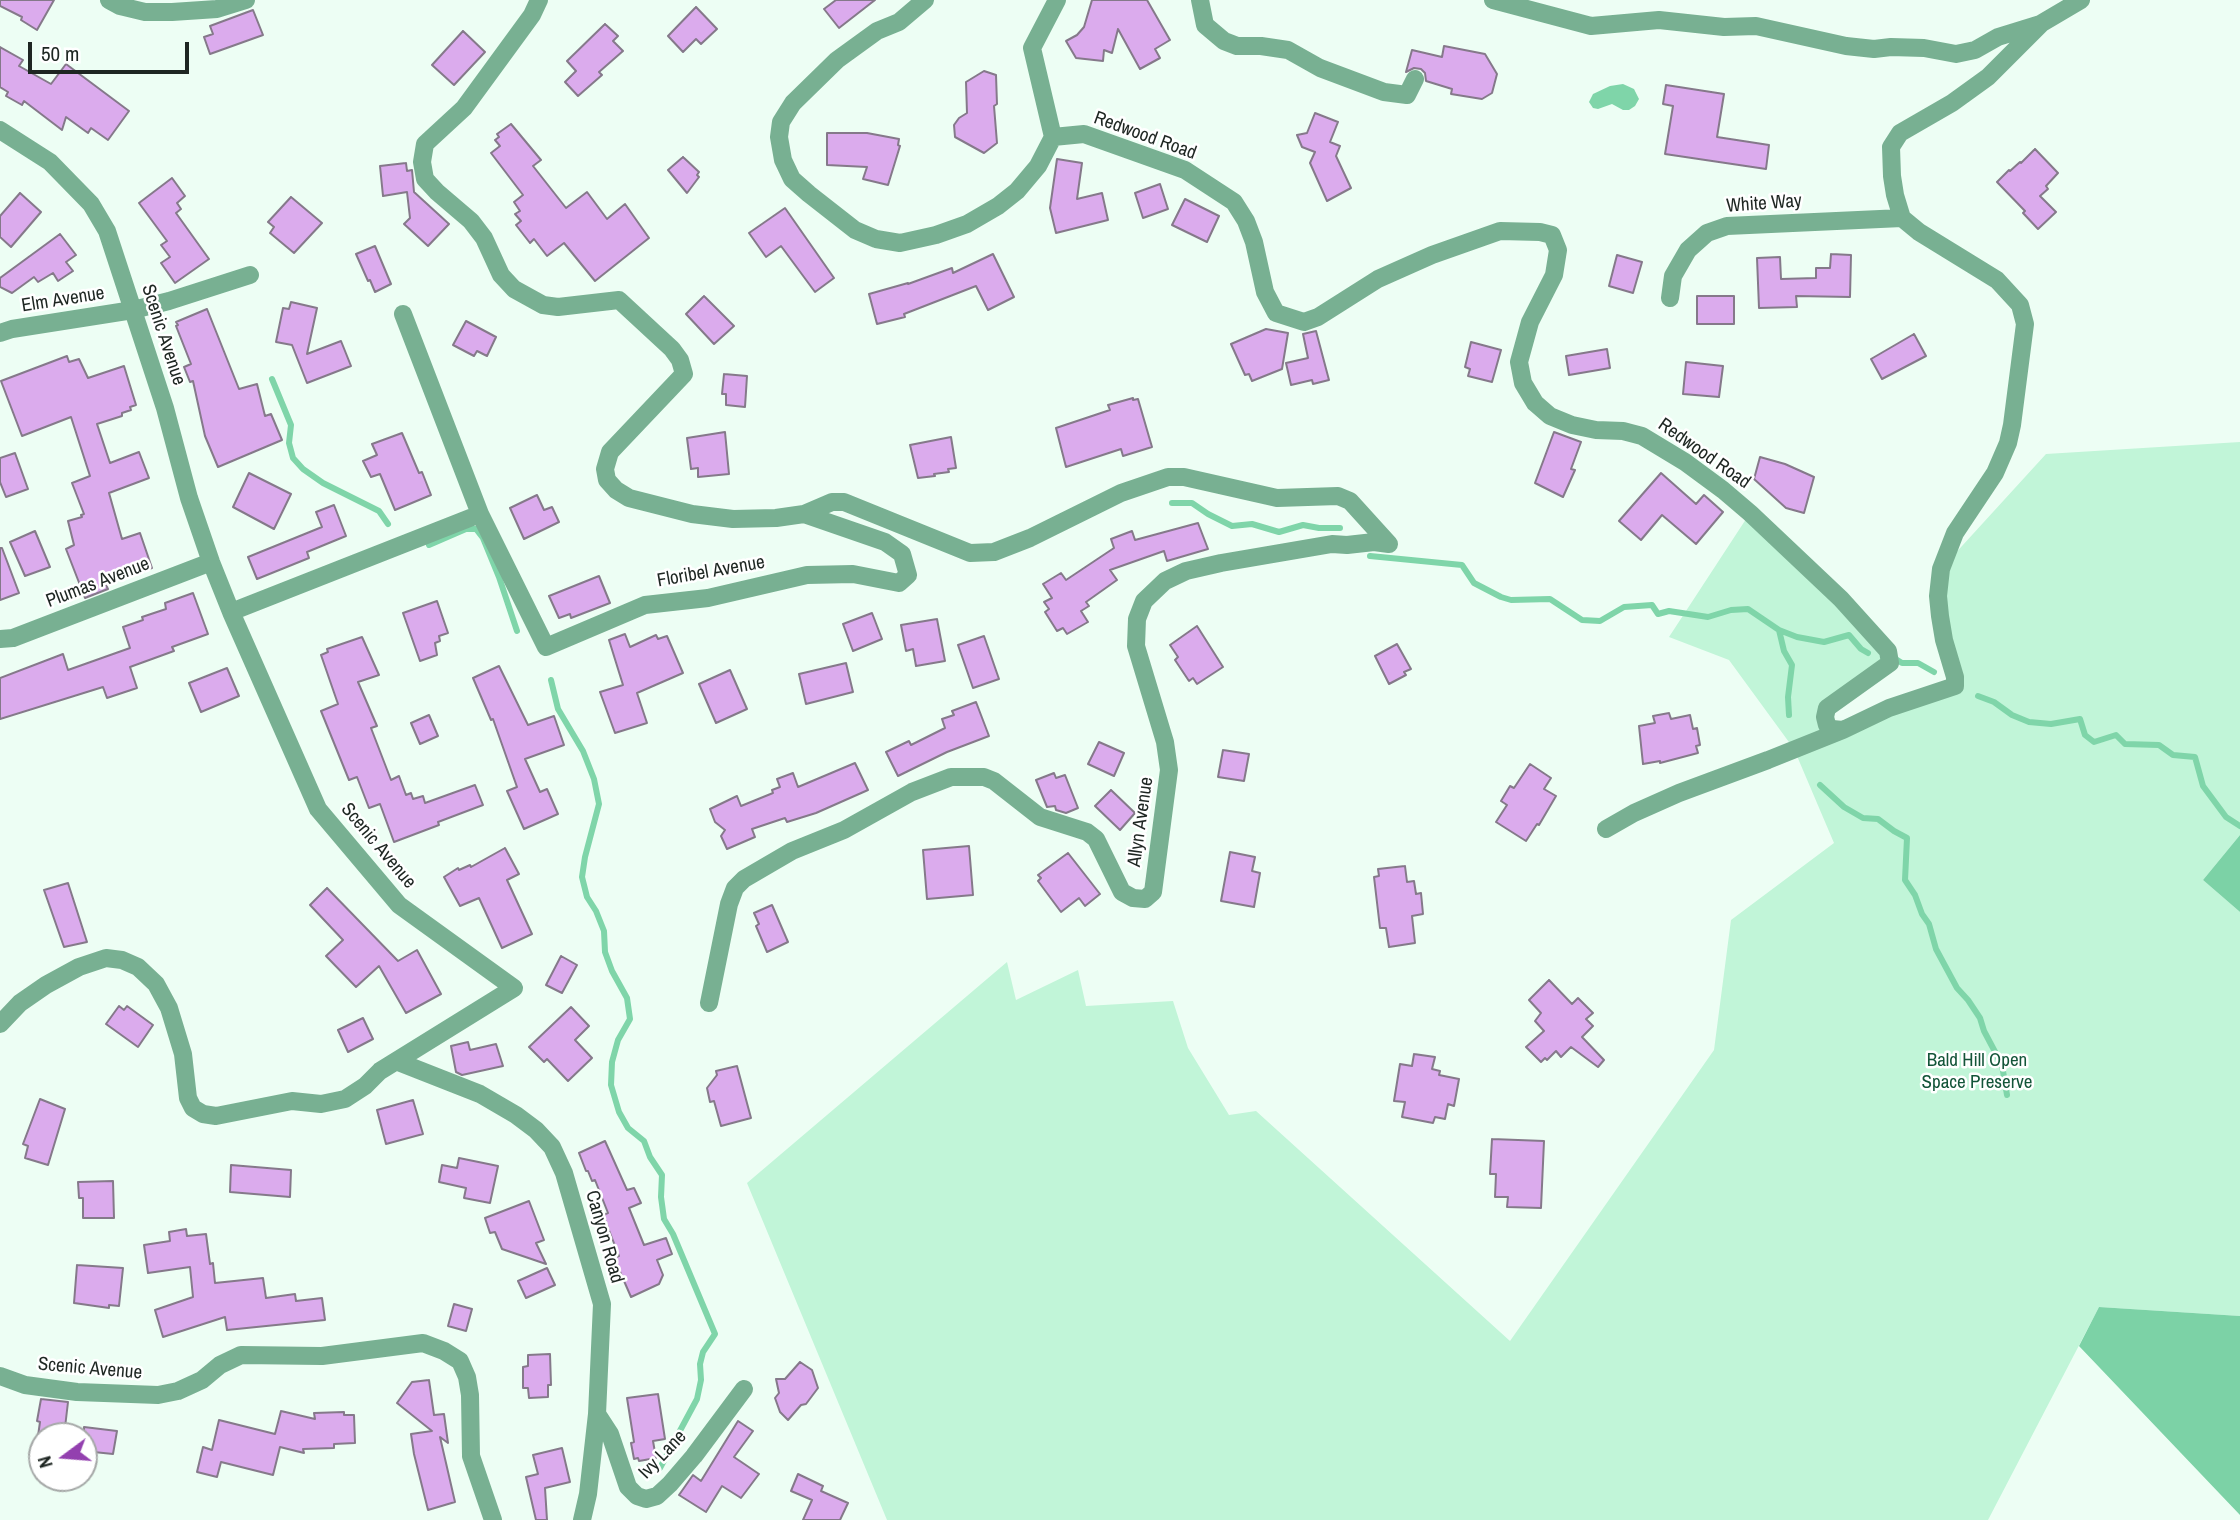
<!DOCTYPE html>
<html>
<head>
<meta charset="utf-8">
<style>
  body { margin:0 }
  #map { position:relative; width:2240px; height:1520px; overflow:hidden; background:#edfef4; font-family:"Archivo Narrow",sans-serif }
  canvas { display:block }
  .north { position:absolute; left:28px; top:1422px; width:70px; height:70px; box-sizing:border-box; background:#fff; border:2px solid #a5a8a7; border-radius:50%; rotate:254deg; font-size:19px; font-weight:700; line-height:28px; text-align:center; color:#1e2622 }
  .north::after { content:''; display:block; margin:auto; width:24px; height:32px; background:#9340af; clip-path:polygon(50% 0,100% 100%,50% 72%,0 100%) }
  .scale { position:absolute; left:28px; top:42px; width:161px; height:32px; box-sizing:border-box; border:4px solid #1e2622; border-top:0; padding-left:9px; font-size:21px; line-height:24px; white-space:nowrap; color:#1e2622; -webkit-text-stroke:5px #fff; paint-order:stroke }
</style>
</head>
<body>
<div id="map">
<canvas width="2240" height="1520"></canvas>
<div class="north">N</div>
<div class="scale">50 m</div>
</div>
<script>
const ctx = document.querySelector('canvas').getContext('2d');
ctx.lineJoin = 'round';
function fillPath(path, color) { ctx.fillStyle = color; ctx.fill(path, 'evenodd'); }
const shape = rows => new Path2D(rows.map(r => 'M' + r).join(''));
function stroke(path, color, width, dash) { ctx.strokeStyle = color; ctx.lineWidth = width; ctx.lineCap = dash ? 'butt' : 'round'; ctx.setLineDash(dash || []); ctx.stroke(path); }
function write(font, color, halo, rows, align = 'center') {
  ctx.font = font + ' "Archivo Narrow",sans-serif'; ctx.lineWidth = 5; ctx.setLineDash([]); ctx.textBaseline = 'middle'; ctx.strokeStyle = halo; ctx.fillStyle = color; for (const [text, x, y, turn = 0] of rows) {
    ctx.save(); ctx.translate(x, y); ctx.rotate((+turn || 0) * Math.PI / 180); ctx.textAlign = isNaN(turn) ? turn : align; if (halo) ctx.strokeText(text, 0, 0); ctx.fillText(text, 0, 0); ctx.restore();
  }
}
fillPath(shape([
  [2240,442,2240,835,2203,880,2240,912,2240,1316,2099,1307,1988,1520,887,1520,747,1183,1007,962,1016,1000,1078,970,1086,1006,1173,1001,1188,1048,1229,1115,1256,1111,1510,1341,1714,1050,1731,920,1834,843,1794,749,1729,660,1669,637,1750,513,1890,663,1827,708,1827,725,1951,689,1941,569,2046,454]
]), '#c1f5d8');
fillPath(shape([
  [2240,835,2240,912,2203,880],
  [2099,1307,2240,1316,2240,1515,2079,1346]
]), '#7cd2a6');
fillPath(shape([
  [1623,84,1634,89,1639,99,1635,106,1629,110,1623,110,1612,104,1598,109,1593,108,1589,102,1593,94,1610,86]
]), '#7fd5a9');
stroke(shape([
  [272,379,291,425,289,443,293,458,303,469,323,483,379,511,388,524],
  [1172,503,1192,503,1208,514,1232,526,1252,524,1279,532,1303,525,1319,528,1340,528],
  [429,545,466,529,476,529,483,538,499,577,517,631],
  [1370,556,1462,565,1474,583,1501,597,1511,600,1550,599,1582,620,1600,621,1624,607,1652,605,1658,614,1669,611,1708,617,1731,610,1748,609,1779,630,1784,651,1792,665,1788,697,1789,715],
  [1779,630,1797,637,1824,642,1849,635,1861,649,1868,653],
  [1894,658,1902,663,1918,663,1934,672],
  [551,680,558,709,583,751,594,779,599,804,585,857,582,877,587,897,596,911,604,931,605,952,612,971,627,998,630,1019,618,1040,612,1062,611,1085,619,1112,628,1128,644,1141,650,1157,662,1175,661,1197,664,1219,673,1234,715,1334,703,1352,700,1364,701,1380,697,1399,660,1468],
  [1978,696,1994,702,2012,715,2029,722,2051,724,2080,719,2085,735,2094,742,2116,735,2125,744,2159,745,2173,755,2195,757,2203,786,2226,817,2240,826],
  [1820,785,1844,807,1863,818,1878,819,1894,831,1907,838,1905,880,1915,895,1922,914,1929,924,1936,949,1957,988,1968,1000,1980,1018,1984,1031,2002,1065,2007,1095]
]), '#7fd5a9', 6);
const building = shape([
  [0,0,54,0,37,30,21,20,22,17,0,6,0,0],
  [836,0,875,0,839,28,824,9,836,0],
  [1092,0,1147,0,1170,40,1155,49,1160,58,1140,69,1118,29,1112,53,1104,50,1103,61,1076,58,1066,41,1077,35,1084,27,1092,0],
  [696,7,717,29,701,44,696,39,683,52,668,36,696,7],
  [253,10,263,35,210,54,204,37,213,34,210,26,253,10],
  [605,24,618,36,613,41,623,51,599,72,602,75,578,96,565,82,576,71,567,61,605,24],
  [463,31,485,52,454,85,432,65,463,31],
  [1444,46,1485,54,1497,74,1492,93,1482,99,1451,94,1452,89,1426,81,1425,73,1421,69,1414,68,1406,72,1412,50,1442,57,1444,46],
  [0,47,23,60,19,66,51,84,66,64,129,111,108,140,91,128,88,133,66,117,62,130,24,101,22,105,6,96,8,92,0,87,0,47],
  [984,71,996,75,997,104,994,106,997,143,984,153,955,137,954,125,959,118,967,113,966,82,984,71],
  [1666,85,1724,94,1717,137,1769,145,1766,169,1665,154,1673,106,1663,104,1666,85],
  [1315,113,1338,122,1330,142,1340,146,1336,156,1351,188,1327,201,1310,163,1315,152,1302,147,1297,135,1307,133,1315,113],
  [511,124,541,160,533,166,566,208,587,192,607,219,625,204,649,238,595,281,564,243,547,256,534,239,530,243,516,225,521,221,515,214,520,211,514,202,523,195,491,153,500,146,495,140,499,137,497,134,511,124],
  [827,133,867,133,899,139,898,145,900,146,888,185,863,179,867,167,827,165,827,133],
  [2035,149,2058,173,2046,186,2048,189,2040,196,2056,212,2038,229,2023,213,2025,211,1997,182,2009,170,2010,171,2020,162,2021,163,2035,149],
  [683,157,699,172,697,175,699,177,687,193,668,170,683,157],
  [1057,159,1082,163,1077,199,1102,193,1108,220,1056,233,1050,208,1057,159],
  [406,163,407,171,412,170,414,192,449,224,428,246,404,224,410,218,407,192,383,196,380,166,406,163],
  [172,178,185,196,177,203,181,209,176,213,209,259,175,283,161,263,170,257,161,245,167,241,139,203,172,178],
  [1160,184,1168,209,1143,218,1135,193,1160,184],
  [20,193,41,212,11,247,0,237,0,216,20,193],
  [291,197,322,223,294,253,270,233,274,227,268,222,291,197],
  [1185,199,1219,216,1207,242,1172,225,1185,199],
  [785,208,834,278,815,292,781,246,766,257,749,233,785,208],
  [60,234,76,255,66,262,73,271,58,281,53,273,38,282,34,277,12,293,0,287,0,278,60,234],
  [375,246,391,284,375,292,370,280,368,281,356,254,375,246],
  [993,254,1014,297,988,310,976,286,904,314,905,317,877,324,869,294,908,283,908,284,952,268,953,273,993,254],
  [1831,254,1851,255,1850,297,1796,296,1797,307,1759,308,1757,258,1780,257,1781,279,1816,278,1816,268,1830,268,1831,254],
  [1617,255,1642,262,1633,293,1609,286,1617,255],
  [704,296,734,326,714,344,686,314,704,296],
  [1697,296,1734,296,1734,324,1697,324,1697,296],
  [291,302,317,308,307,354,341,341,351,366,307,383,292,345,276,342,283,308,289,309,291,302],
  [207,309,239,389,257,384,265,416,271,414,282,440,218,467,205,436,193,381,190,382,184,367,191,364,176,326,178,325,176,322,207,309],
  [466,321,496,337,487,356,477,351,474,356,453,345,466,321],
  [1266,329,1288,333,1282,369,1252,381,1249,374,1245,375,1231,344,1266,329],
  [1316,331,1329,380,1313,384,1312,380,1291,385,1286,363,1308,358,1303,334,1316,331],
  [1914,334,1926,356,1882,379,1871,359,1914,334],
  [1471,342,1501,350,1492,382,1468,376,1470,369,1465,367,1471,342],
  [1607,349,1610,368,1569,375,1566,356,1607,349],
  [67,356,69,362,79,359,88,378,124,366,136,405,130,407,131,410,122,413,122,416,97,424,110,463,139,452,149,478,109,493,122,539,140,533,152,568,105,583,108,589,85,598,66,549,74,545,68,521,82,517,81,515,84,514,72,483,90,476,71,417,22,436,1,381,67,356],
  [1686,362,1723,366,1719,397,1683,394,1686,362],
  [724,374,747,376,745,407,726,405,726,394,722,394,724,374],
  [1133,398,1133,400,1138,399,1152,447,1123,456,1121,449,1066,467,1056,428,1110,410,1108,405,1133,398],
  [725,432,729,474,698,477,698,468,691,469,687,438,725,432],
  [1554,432,1581,442,1571,469,1575,470,1563,497,1535,483,1554,432],
  [402,433,419,473,422,472,431,495,395,510,380,474,371,477,363,461,377,455,372,444,402,433],
  [951,437,956,468,948,469,949,472,934,474,935,476,918,478,910,445,951,437],
  [15,453,28,489,6,497,0,482,0,458,15,453],
  [1760,457,1785,464,1814,477,1804,513,1786,508,1754,479,1760,457],
  [249,473,291,494,274,529,233,507,249,473],
  [1661,473,1696,504,1704,495,1723,512,1696,544,1662,515,1641,540,1619,521,1661,473],
  [537,495,544,510,552,507,559,522,524,539,510,508,537,495],
  [334,505,346,536,307,552,309,558,257,579,248,557,322,527,316,512,334,505],
  [1198,523,1208,549,1167,561,1164,551,1110,570,1117,580,1086,602,1089,606,1081,611,1088,622,1067,634,1063,628,1057,631,1045,612,1049,609,1044,602,1052,598,1043,584,1061,573,1066,580,1114,548,1111,539,1132,531,1135,540,1198,523],
  [35,531,50,567,25,576,10,542,35,531],
  [0,548,2,548,19,593,0,600,0,548],
  [599,576,610,603,571,618,570,614,559,618,549,596,599,576],
  [193,593,208,634,172,647,174,651,130,667,137,688,107,698,103,687,0,719,0,678,63,654,68,670,130,648,123,627,143,620,142,617,166,609,165,603,193,593],
  [437,601,448,633,439,636,440,641,435,643,437,655,420,661,403,613,437,601],
  [872,613,882,639,853,651,843,624,872,613],
  [937,619,945,661,916,666,913,649,906,651,901,625,937,619],
  [1197,626,1223,667,1197,684,1193,678,1189,681,1175,660,1178,657,1170,645,1197,626],
  [625,634,630,647,656,635,658,639,667,636,683,673,637,693,647,723,615,733,600,692,623,685,609,640,625,634],
  [984,636,999,679,973,688,958,645,984,636],
  [362,637,379,675,358,682,377,726,371,728,391,780,399,776,406,795,411,793,413,799,423,796,425,803,475,785,483,805,438,822,439,825,394,842,380,804,369,808,357,777,349,780,321,711,338,704,321,655,328,652,327,649,362,637],
  [1397,644,1411,669,1404,672,1406,675,1389,684,1375,656,1397,644],
  [846,663,853,692,806,704,799,674,846,663],
  [499,666,528,725,554,716,564,745,525,759,540,792,547,789,558,814,524,829,507,791,517,787,493,719,491,720,473,678,499,666],
  [227,668,239,696,201,712,189,683,227,668],
  [730,670,747,709,716,723,699,684,730,670],
  [976,702,989,736,947,752,898,776,886,752,909,741,911,745,945,728,942,719,954,715,952,711,976,702],
  [1669,713,1671,719,1690,715,1693,729,1697,728,1700,745,1696,746,1698,753,1660,763,1660,761,1643,764,1639,726,1655,723,1653,716,1669,713],
  [429,715,438,736,420,744,411,723,429,715],
  [1099,742,1124,753,1114,776,1088,764,1099,742],
  [1223,750,1249,754,1244,781,1218,777,1223,750],
  [855,763,868,790,816,813,787,822,785,818,752,829,755,837,727,849,721,836,725,830,715,822,710,809,737,796,741,806,773,793,772,790,780,787,777,779,793,773,798,787,855,763],
  [1530,764,1551,778,1544,789,1556,796,1539,825,1537,824,1526,841,1496,822,1507,805,1501,801,1510,786,1514,788,1530,764],
  [1054,773,1056,778,1065,775,1078,808,1066,813,1056,810,1055,806,1047,807,1036,780,1054,773],
  [1111,790,1135,813,1120,830,1095,806,1111,790],
  [969,846,973,895,927,899,923,850,969,846],
  [505,848,519,874,507,880,532,934,502,948,479,898,460,906,444,877,458,868,459,870,470,865,471,867,505,848],
  [1230,852,1255,857,1252,871,1260,873,1254,907,1221,901,1230,852],
  [1068,853,1100,894,1085,906,1079,898,1061,912,1038,881,1041,878,1038,875,1068,853],
  [1405,866,1407,882,1414,881,1416,894,1421,893,1423,914,1412,916,1415,943,1389,947,1386,928,1380,928,1374,877,1379,876,1378,869,1405,866],
  [68,883,87,942,64,947,44,890,68,883],
  [327,888,398,961,417,950,441,994,406,1013,379,966,356,987,326,956,343,940,310,905,327,888],
  [772,905,788,942,767,952,756,926,759,924,754,913,772,905],
  [561,956,577,965,562,993,546,985,561,956],
  [1549,980,1572,1004,1578,998,1593,1013,1586,1019,1593,1026,1582,1037,1604,1060,1598,1067,1571,1047,1561,1057,1556,1051,1547,1060,1545,1058,1541,1062,1526,1047,1544,1031,1535,1021,1541,1013,1529,1000,1549,980],
  [119,1006,124,1010,127,1006,153,1025,138,1047,106,1024,119,1006],
  [571,1007,589,1026,575,1040,592,1058,568,1081,547,1059,544,1062,529,1047,571,1007],
  [363,1018,373,1039,348,1052,338,1030,363,1018],
  [468,1042,470,1050,496,1044,503,1066,462,1075,456,1072,451,1046,468,1042],
  [1414,1054,1435,1057,1432,1069,1440,1071,1439,1075,1459,1079,1454,1106,1448,1104,1445,1119,1435,1117,1433,1123,1402,1117,1405,1102,1394,1101,1400,1064,1412,1066,1414,1054],
  [737,1066,751,1118,721,1126,714,1101,710,1102,707,1088,717,1075,716,1071,737,1066],
  [40,1099,65,1109,48,1165,25,1158,28,1146,23,1144,40,1099],
  [413,1100,423,1134,386,1144,377,1110,413,1100],
  [1492,1139,1544,1141,1541,1208,1507,1207,1508,1197,1495,1197,1496,1174,1490,1174,1492,1139],
  [605,1141,627,1190,634,1188,641,1203,629,1208,644,1245,666,1238,672,1254,657,1260,663,1275,659,1284,631,1297,614,1258,619,1256,603,1215,608,1213,595,1180,592,1181,588,1171,586,1171,579,1153,605,1141],
  [459,1158,498,1166,490,1203,464,1198,466,1188,439,1182,442,1165,457,1168,459,1158],
  [231,1165,291,1170,290,1197,230,1192,231,1165],
  [113,1181,114,1218,83,1218,83,1198,79,1198,78,1182,113,1181],
  [529,1201,544,1240,536,1243,546,1264,502,1249,495,1232,490,1233,485,1218,529,1201],
  [186,1229,187,1236,206,1234,210,1264,213,1263,215,1283,263,1278,266,1298,295,1294,296,1301,322,1298,325,1320,227,1330,225,1317,163,1337,155,1310,193,1297,190,1267,148,1273,144,1245,170,1241,169,1232,186,1229],
  [77,1265,123,1268,119,1306,109,1305,109,1308,74,1303,77,1265],
  [547,1268,555,1285,526,1298,518,1281,547,1268],
  [454,1304,472,1309,466,1331,448,1326,454,1304],
  [550,1354,551,1385,548,1385,548,1397,529,1398,528,1388,523,1388,523,1367,528,1366,528,1355,550,1354],
  [800,1362,812,1370,818,1388,806,1404,801,1405,788,1420,780,1412,775,1398,779,1393,776,1379,785,1379,800,1362],
  [429,1380,434,1415,444,1414,448,1443,440,1437,455,1502,428,1510,414,1454,411,1434,432,1431,397,1403,412,1382,429,1380],
  [658,1394,665,1439,653,1441,656,1458,639,1461,638,1458,634,1459,631,1443,634,1442,627,1398,658,1394],
  [41,1399,68,1402,64,1436,38,1436,40,1422,37,1421,41,1399],
  [281,1411,315,1419,314,1413,344,1412,344,1415,354,1415,355,1443,334,1444,334,1448,303,1449,304,1453,280,1447,273,1475,221,1462,217,1477,197,1472,203,1447,212,1450,219,1420,275,1434,281,1411],
  [738,1421,753,1431,734,1457,759,1474,741,1498,722,1486,706,1512,679,1495,693,1475,701,1481,738,1421],
  [84,1427,117,1431,113,1454,84,1451,84,1427],
  [562,1448,570,1482,545,1488,547,1520,536,1520,526,1477,538,1474,533,1455,562,1448],
  [798,1474,823,1486,821,1491,848,1503,840,1520,803,1520,812,1500,791,1491,798,1474]
]);
fillPath(building, '#dbabed');
stroke(building, '#85798a', 2);
stroke(shape([
  [109,0,120,6,145,12,172,12,217,9,246,0],
  [539,0,532,15,464,108,425,144,422,162,425,179,437,192,471,221,484,238,501,275,514,289,543,305,558,307,619,300,672,349,680,360,684,374,610,452,605,469,607,480,616,490,629,498,692,514,733,519,776,518,804,514,832,502,844,502,970,553,994,552,1030,538,1121,493,1168,477,1184,477,1277,498,1338,496,1350,501,1389,544,1374,542,1347,545,1332,544,1221,563,1186,571,1165,581,1144,601,1137,619,1136,646,1165,742,1169,770,1153,892,1145,899,1133,898,1122,892,1096,839,1087,832,1040,817,994,781,984,777,951,777,912,792,844,830,792,851,744,879,735,888,729,904,709,1003],
  [925,0,899,22,877,31,837,60,793,103,781,122,779,137,783,160,792,179,809,194,855,230,876,239,900,243,936,235,967,224,998,206,1017,191,1038,166,1053,137,1084,134,1185,170,1234,202,1246,221,1254,242,1265,292,1276,313,1304,322,1318,317,1378,279,1432,255,1500,231,1540,232,1552,235,1558,250,1554,275,1530,322,1519,362,1523,383,1535,403,1550,416,1572,425,1596,430,1623,431,1642,436,1685,462,1723,490,1750,513,1841,599,1888,651,1890,663,1827,708,1825,717,1827,725,1832,729,1843,730,1889,708,1955,686,1955,677,1944,640,1940,616,1938,596,1941,569,1955,533,1995,473,2008,443,2012,425,2025,324,2020,305,1997,280,1919,232,1902,218,1895,195,1892,176,1891,147,1900,133,1952,103,1988,77,2042,23,2081,0],
  [1200,0,1205,25,1224,41,1237,46,1261,46,1288,50,1320,68,1384,92,1407,95,1415,79],
  [1493,0,1591,26,1659,20,1724,27,1756,26,1846,46,1874,49,1891,47,1924,48,1956,54,1975,50,1998,37,2040,24],
  [0,130,50,162,91,204,107,231,165,408,189,498,211,562,231,612,318,809,399,905,514,988,380,1071,365,1086,345,1099,321,1104,292,1101,216,1116,203,1114,193,1108,188,1098,183,1054,169,1008,156,984,138,967,122,960,106,958,79,967,46,985,20,1003,0,1024],
  [1053,137,1032,48,1057,0],
  [1670,298,1673,276,1688,250,1707,233,1727,226,1902,218],
  [403,314,480,514,546,647,645,605,708,598,807,575,853,574,899,583,908,575,902,554,885,542,804,514],
  [0,333,12,329,133,310,169,301,250,275],
  [231,612,480,514],
  [0,639,13,638,211,562],
  [1606,829,1634,813,1679,793,1768,760,1843,730],
  [396,1061,480,1094,516,1115,536,1130,552,1147,564,1173,602,1304,597,1414,588,1494,582,1520],
  [0,1376,25,1385,77,1392,158,1395,178,1391,202,1380,220,1365,241,1355,322,1356,423,1343,444,1351,460,1361,467,1377,470,1395,471,1456,493,1520],
  [597,1414,610,1434,628,1487,637,1496,646,1499,657,1496,670,1484,694,1456,744,1389]
]), '#78b092', 18);
write('19px', '#1e2622', '#fff', [
  ["Redwood Road",1145,136,20],
  ["White Way",1764,204,-4],
  ["Elm Avenue",63,300,-9],
  ["Scenic Avenue",163,335,72],
  ["Redwood Road",1704,454,35],
  ["Floribel Avenue",711,572,-10],
  ["Plumas Avenue",98,583,-21],
  ["Allyn Avenue",1141,822,-82],
  ["Scenic Avenue",378,846,50],
  ["Canyon Road",604,1237,74],
  ["Scenic Avenue",90,1369,5],
  ["Ivy Lane",663,1455,-46]
]);
write('19px', '#135539', '#fff', [
  ["Bald Hill Open",1977,1061],
  ["Space Preserve",1977,1083]
]);
</script>
</body>
</html>
